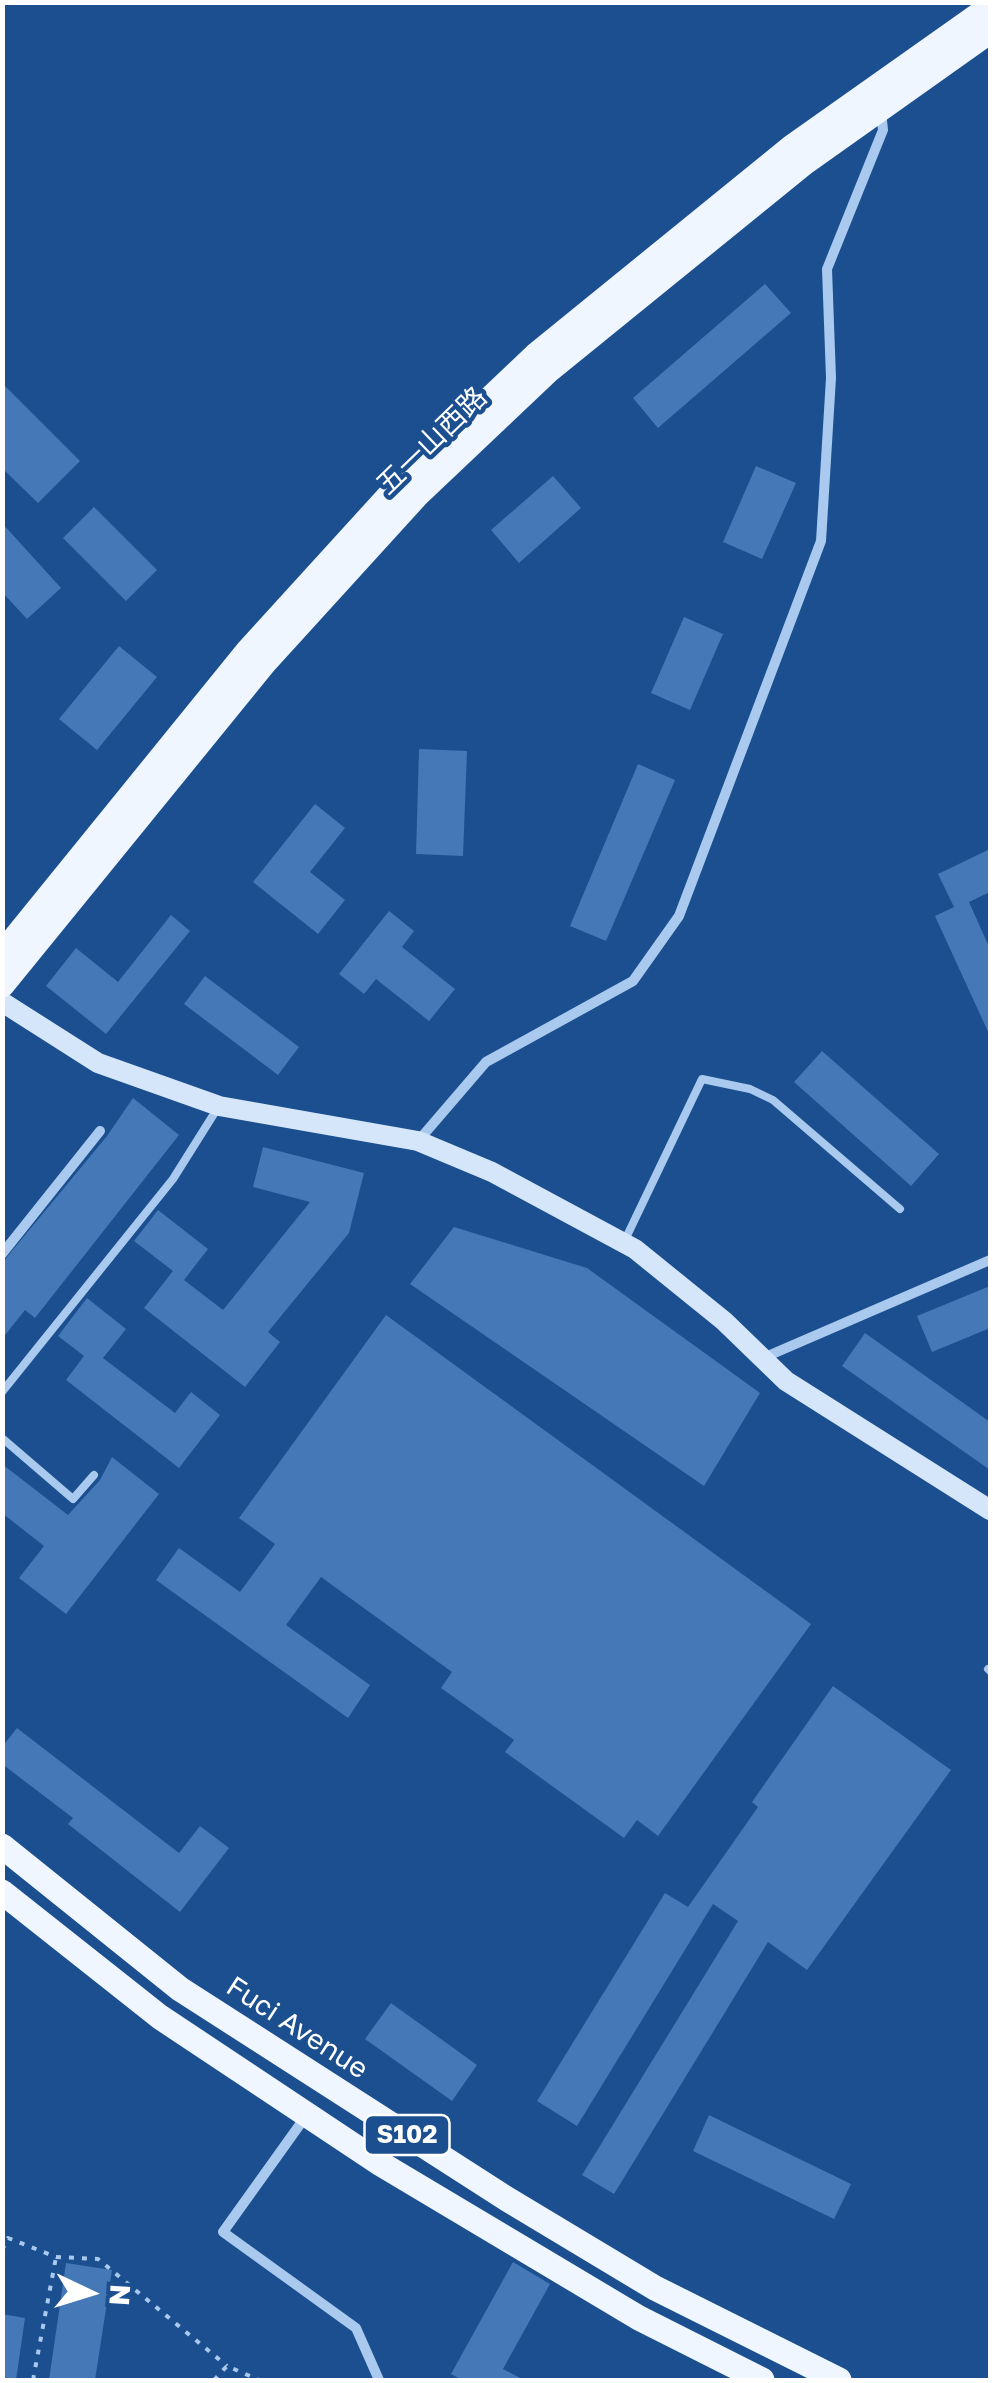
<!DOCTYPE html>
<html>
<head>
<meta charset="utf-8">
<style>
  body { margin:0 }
  #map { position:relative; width:993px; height:2383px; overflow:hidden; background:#1b4f8f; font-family:"Golos Text",sans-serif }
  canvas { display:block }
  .frame { position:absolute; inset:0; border:5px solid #fff; pointer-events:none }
  .north { position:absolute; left:40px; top:2243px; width:100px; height:100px; -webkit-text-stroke:8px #1b4f8f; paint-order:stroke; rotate:94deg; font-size:28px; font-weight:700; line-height:40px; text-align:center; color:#fff }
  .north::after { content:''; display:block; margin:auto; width:35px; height:45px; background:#fff; clip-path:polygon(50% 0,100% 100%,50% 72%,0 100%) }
</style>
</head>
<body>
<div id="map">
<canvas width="993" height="2383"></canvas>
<div class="frame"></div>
<div class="north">N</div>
</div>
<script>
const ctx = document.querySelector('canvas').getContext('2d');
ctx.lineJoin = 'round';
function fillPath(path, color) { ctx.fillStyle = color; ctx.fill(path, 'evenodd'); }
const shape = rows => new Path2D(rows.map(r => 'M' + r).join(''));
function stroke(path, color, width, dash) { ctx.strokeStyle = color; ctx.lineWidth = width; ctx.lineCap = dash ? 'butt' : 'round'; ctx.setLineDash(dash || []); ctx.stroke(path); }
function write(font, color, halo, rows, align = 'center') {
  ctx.font = font + ' "Golos Text","Noto Sans SC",sans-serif'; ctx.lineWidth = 9; ctx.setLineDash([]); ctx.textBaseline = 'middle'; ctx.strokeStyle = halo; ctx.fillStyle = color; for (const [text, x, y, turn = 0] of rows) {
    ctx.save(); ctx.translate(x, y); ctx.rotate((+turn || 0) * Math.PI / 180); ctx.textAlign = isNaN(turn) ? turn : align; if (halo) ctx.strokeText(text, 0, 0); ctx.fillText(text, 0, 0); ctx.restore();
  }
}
fillPath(shape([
  [765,284,791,313,658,428,633,398],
  [2,383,80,461,38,503,2,468],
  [756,466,796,483,762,559,723,542],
  [553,476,581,508,519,563,491,530],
  [94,507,157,570,126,601,63,538],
  [2,523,61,588,27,619,2,592],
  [684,617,723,634,690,710,651,693],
  [119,646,157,677,97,750,59,719],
  [419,749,467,751,463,856,416,854],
  [638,764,675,780,606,941,570,926],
  [315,804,345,828,310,872,345,900,318,934,253,882],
  [990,849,990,892,969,902,990,949,990,1036,935,916,954,907,938,874],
  [389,911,414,931,402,947,455,989,429,1021,376,979,364,994,339,974],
  [171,915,190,931,106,1034,46,986,76,948,118,982],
  [205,976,299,1047,278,1075,184,1004],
  [822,1051,939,1154,911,1186,794,1082],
  [133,1098,179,1135,35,1318,25,1310,2,1339,2,1263,107,1136],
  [263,1147,364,1173,349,1233,268,1332,280,1342,245,1387,144,1308,173,1271,134,1241,158,1210,208,1249,184,1280,223,1310,310,1202,253,1187],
  [454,1227,587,1268,760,1393,704,1486,410,1284],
  [990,1286,990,1328,932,1352,917,1316],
  [87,1298,126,1329,103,1358,175,1413,191,1392,220,1415,179,1468,66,1380,84,1356,58,1336],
  [386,1315,811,1624,658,1836,637,1820,624,1838,505,1752,514,1740,441,1688,452,1672,321,1577,286,1625,370,1685,348,1718,156,1580,179,1548,240,1592,275,1544,239,1518],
  [865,1333,990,1422,990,1470,842,1366],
  [112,1457,159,1494,66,1614,19,1578,44,1546,2,1513,2,1464,68,1515,100,1480],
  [833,1686,951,1770,807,1970,768,1942,614,2194,582,2175,738,1921,713,1904,577,2126,537,2101,665,1893,688,1907,758,1807,752,1802],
  [17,1728,179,1853,200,1826,229,1848,180,1912,68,1824,73,1818,2,1764,2,1747],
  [391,2003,477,2065,452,2101,365,2039],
  [709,2115,851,2184,834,2219,693,2151],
  [513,2262,550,2284,503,2369,524,2380,462,2380,451,2374],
  [66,2263,112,2270,95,2380,49,2380],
  [2,2314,25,2318,16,2380,2,2380]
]), '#4478b7');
stroke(shape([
  [2,2250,8,2238,56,2257,98,2259,227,2366],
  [33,2380,56,2257],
  [214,2380,227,2366,259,2380]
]), '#a9c9ee', 4, [5, 8]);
stroke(shape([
  [624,1242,702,1079,750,1089,773,1100,900,1209],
  [2,1392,173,1179,217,1109],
  [2,1438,73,1499,94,1475],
  [988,1669,990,1671]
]), '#a9c9ee', 8);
stroke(shape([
  [419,1140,486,1062,633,981,679,916,821,541,831,378,827,269,883,130,881,111],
  [2,1254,100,1131],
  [763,1358,990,1260],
  [306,2116,223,2232,356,2328,379,2380]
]), '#a9c9ee', 10);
stroke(shape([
  [2,1002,98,1063,219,1106,418,1141,492,1172,635,1249,724,1321,786,1381,990,1510]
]), '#d6e6fa', 20);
stroke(shape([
  [2,954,248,651,401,483,536,355,792,147,990,7],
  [2,985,264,663,416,496,549,370,804,163,990,31],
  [2,1846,180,1989,507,2199,655,2288,839,2380],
  [2,1892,160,2017,381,2164,639,2318,762,2380]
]), '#f0f6ff', 25);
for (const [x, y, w] of [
  [407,2135,85]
]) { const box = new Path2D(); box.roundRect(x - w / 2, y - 20, w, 40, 8); ctx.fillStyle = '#1b4f8f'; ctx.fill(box); stroke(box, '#fff', 2.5); }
write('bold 25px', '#fff', null, [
  ["S102",407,2135]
]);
write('28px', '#fff', '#1b4f8f', [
  ["五一山西路",432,441,-44],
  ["Fuci Avenue",297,2028,33]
]);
</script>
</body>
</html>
